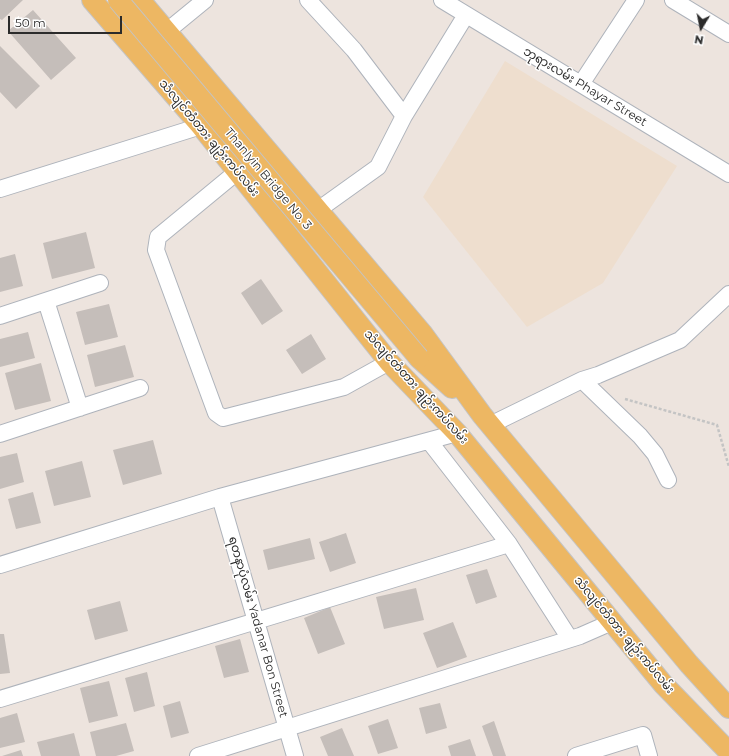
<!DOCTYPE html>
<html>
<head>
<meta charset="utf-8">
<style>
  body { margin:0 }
  #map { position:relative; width:729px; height:756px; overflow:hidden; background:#ede4de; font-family:Montserrat,sans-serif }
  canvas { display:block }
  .north { position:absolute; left:681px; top:8px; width:40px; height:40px; -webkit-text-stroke:3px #fff; paint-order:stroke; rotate:190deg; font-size:11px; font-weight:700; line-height:16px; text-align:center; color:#2b2b2b }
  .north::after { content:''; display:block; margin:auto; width:14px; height:18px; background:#2b2b2b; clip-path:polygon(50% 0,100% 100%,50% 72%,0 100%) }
  .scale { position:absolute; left:8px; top:16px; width:114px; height:18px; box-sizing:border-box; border:2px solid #2b2b2b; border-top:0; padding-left:5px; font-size:12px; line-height:14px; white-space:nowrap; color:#2b2b2b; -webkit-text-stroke:3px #fff; paint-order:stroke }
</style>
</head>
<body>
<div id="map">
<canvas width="729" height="756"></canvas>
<div class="north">N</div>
<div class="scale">50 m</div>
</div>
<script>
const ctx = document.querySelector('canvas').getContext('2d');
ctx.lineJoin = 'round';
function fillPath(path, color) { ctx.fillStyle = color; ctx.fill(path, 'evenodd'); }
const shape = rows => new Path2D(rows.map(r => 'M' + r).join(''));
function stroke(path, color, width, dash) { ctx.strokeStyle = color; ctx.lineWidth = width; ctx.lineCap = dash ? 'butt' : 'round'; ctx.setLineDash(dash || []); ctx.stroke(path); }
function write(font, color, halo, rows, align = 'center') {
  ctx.font = font + ' Montserrat,"Noto Sans Myanmar",sans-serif'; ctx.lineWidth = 3; ctx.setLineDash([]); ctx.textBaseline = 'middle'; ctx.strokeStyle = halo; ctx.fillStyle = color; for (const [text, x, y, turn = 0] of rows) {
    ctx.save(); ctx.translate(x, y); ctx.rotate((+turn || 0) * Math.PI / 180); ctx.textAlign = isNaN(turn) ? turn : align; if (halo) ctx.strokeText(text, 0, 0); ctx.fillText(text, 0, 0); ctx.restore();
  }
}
fillPath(shape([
  [505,61,677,166,603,283,527,327,423,197]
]), '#eedece');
fillPath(shape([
  [0,0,23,0,2,20,0,19],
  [33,10,76,58,51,80,8,31],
  [0,46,40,86,16,109,0,92],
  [86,232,95,268,52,279,43,243],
  [15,254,23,286,0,292,0,258],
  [261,279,283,311,262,325,241,293],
  [109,304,118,337,85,345,76,312],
  [28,332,35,358,0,367,0,339],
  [311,334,326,359,302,374,286,350],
  [125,345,134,377,95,387,87,355],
  [41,363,51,401,15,410,5,373],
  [153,440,162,474,123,485,113,450],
  [17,453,24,482,0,489,0,457],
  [82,461,91,497,54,506,45,471],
  [33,492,41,523,16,529,8,499],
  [346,533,356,563,330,572,319,542],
  [310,538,315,559,268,570,263,550],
  [487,569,497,597,476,604,466,575],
  [416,588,424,620,384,629,376,597],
  [120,601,128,631,95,640,87,610],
  [330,607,345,644,318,654,304,618],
  [453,622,467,657,437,668,423,633],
  [0,634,4,634,10,673,0,674],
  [240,639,249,672,224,678,215,646],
  [147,672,155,706,134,712,125,678],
  [109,681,118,716,89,723,80,688],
  [180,701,189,733,171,738,163,706],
  [440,703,447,728,426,734,419,708],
  [17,713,25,742,0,748,0,718],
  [388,719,398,748,378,754,368,726],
  [494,721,506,756,493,756,482,726],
  [126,723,134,751,116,756,96,756,90,732],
  [342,728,354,756,328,756,320,737],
  [74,733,80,756,41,756,37,742],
  [470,739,476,756,451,756,448,746],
  [21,750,23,756,2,756]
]), '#c5beba');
const minor = shape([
  [308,0,354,50,404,116],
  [442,0,729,174],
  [673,0,729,34],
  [166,32,205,0],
  [581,84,636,0],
  [238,171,158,237,156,250,216,413,223,418,344,387,389,362],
  [0,189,201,126],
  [318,210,378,167,404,116,466,15],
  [46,301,80,408],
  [0,316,100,283],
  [582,380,640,436,655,454,668,480],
  [490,425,582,380,598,375,680,340,729,294],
  [0,434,140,388],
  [429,441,509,544,570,639],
  [220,497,295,756],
  [0,565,220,497,457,433],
  [0,699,509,544],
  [198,756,580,636,612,622],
  [576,756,643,735,649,756]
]);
const major = shape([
  [92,0,201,126,389,362,457,433,663,684,729,752],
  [140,0,422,333,482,415,689,664,729,708],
  [419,358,452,388]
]);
stroke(minor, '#aeb3bb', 18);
stroke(major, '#c4c4c4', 22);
stroke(shape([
  [625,399,717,425,729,467]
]), '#c4c4c4', 2.5, [3, 2]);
stroke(minor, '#fff', 16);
stroke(major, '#edb763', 20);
const majorBridge = shape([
  [118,0,419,358]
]);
stroke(majorBridge, '#c4c4c4', 22, []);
stroke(majorBridge, '#edb763', 20);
write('12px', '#2b2b2b', '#fff', [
  ["ဘုရားလမ်း Phayar Street",585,87,31],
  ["သံလျင်တံတား ချဉ်းကပ်လမ်း",209,138,50],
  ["Thanlyin Bridge No. 3",268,179,50],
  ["သံလျင်တံတား ချဉ်းကပ်လမ်း",416,387,48],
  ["ရတနာပုံလမ်း Yadanar Bon Street",258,627,74],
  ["သံလျင်တံတား ချဉ်းကပ်လမ်း",624,635,50]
]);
</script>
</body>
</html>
